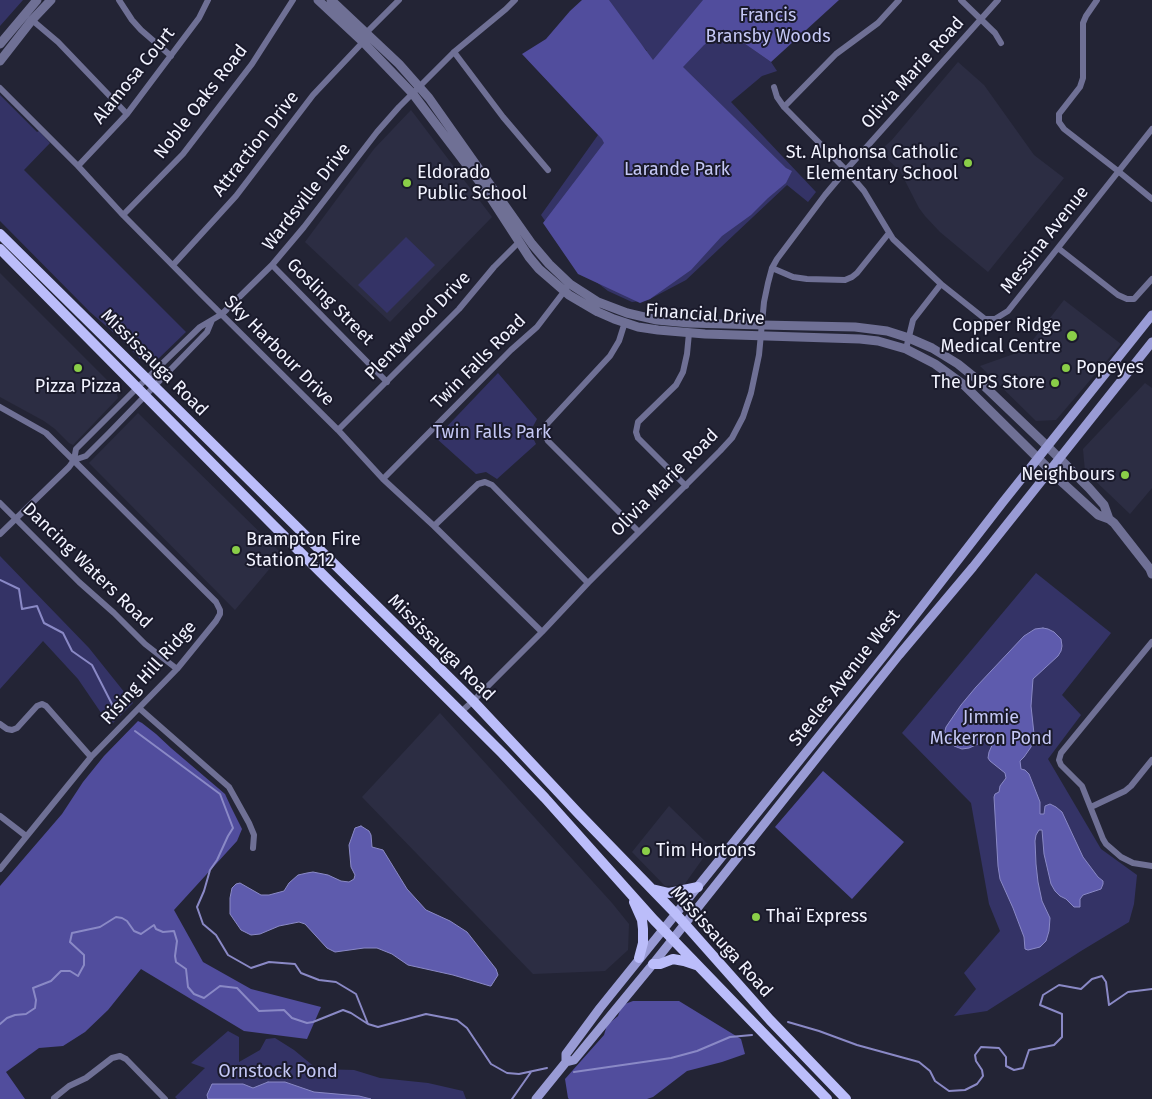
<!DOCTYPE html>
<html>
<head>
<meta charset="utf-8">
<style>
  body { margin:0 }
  canvas { display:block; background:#232435 }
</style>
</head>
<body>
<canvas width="1152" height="1099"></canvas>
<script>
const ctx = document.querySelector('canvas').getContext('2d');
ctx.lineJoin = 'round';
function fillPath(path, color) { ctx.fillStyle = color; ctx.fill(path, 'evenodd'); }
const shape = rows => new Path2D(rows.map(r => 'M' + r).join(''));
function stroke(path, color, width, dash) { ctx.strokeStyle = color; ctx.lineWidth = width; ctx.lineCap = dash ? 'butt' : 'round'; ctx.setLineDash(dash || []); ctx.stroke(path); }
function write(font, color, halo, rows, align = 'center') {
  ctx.font = font + ' "Fira Sans",sans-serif'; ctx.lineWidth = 4; ctx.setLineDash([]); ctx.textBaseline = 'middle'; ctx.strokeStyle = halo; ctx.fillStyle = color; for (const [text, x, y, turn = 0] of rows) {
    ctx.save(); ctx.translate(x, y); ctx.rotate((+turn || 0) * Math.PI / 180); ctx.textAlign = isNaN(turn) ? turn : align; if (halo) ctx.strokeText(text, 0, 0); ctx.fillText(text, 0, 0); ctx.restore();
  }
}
fillPath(shape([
  [958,62,984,85,1034,155,1064,178,988,272,940,232,925,216,919,208,900,171,879,151,891,141],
  [411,110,492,217,390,322,305,242,374,149],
  [0,273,115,388,118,398,73,445,69,443,55,429,44,421,0,397],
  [1064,300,1121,344,1056,420,1036,421,980,366,1025,350],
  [1145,383,1152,388,1152,488,1130,514,1085,471,1083,449],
  [138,413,282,554,235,610,89,463],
  [440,713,612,903,629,924,628,950,605,971,533,974,362,797],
  [669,806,711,847,684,885,665,886,632,852]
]), '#2c2d43');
fillPath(shape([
  [0,0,23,0,0,26],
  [600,0,704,0,725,30,771,62,777,71,762,76,731,102,816,192,808,202,787,185,686,280,648,300,632,302,608,291,577,267,541,215,598,135,528,60,647,51],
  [0,95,37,132,39,131,50,143,24,170,186,332,156,361,153,363,152,361,149,361,143,356,140,359,121,339,90,312,0,221],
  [406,237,435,265,387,313,358,285],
  [498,373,537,419,530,432,536,444,497,479,486,472,476,474,436,438],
  [0,556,89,648,133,703,110,726,78,679,43,641,0,689],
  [1036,573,1111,633,1062,695,1081,715,1048,759,1101,849,1137,875,1134,904,1129,922,1081,951,987,1011,954,1016,976,989,964,973,1000,931,989,904,971,803,902,733],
  [228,1031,239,1037,239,1062,260,1050,266,1039,275,1038,294,1050,317,1069,354,1070,380,1078,428,1083,463,1091,466,1099,177,1099,175,1097,205,1068,191,1063]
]), '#343366');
fillPath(shape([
  [582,0,609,0,653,60,703,0,839,0,771,62,725,30,704,45,683,67,786,168,792,171,786,183,768,198,751,215,722,236,691,270,650,299,640,303,578,274,543,223,604,143,602,139,522,54,546,39,570,11],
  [138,721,142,723,156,734,171,748,225,794,231,807,242,829,237,841,174,910,203,962,251,989,321,1007,307,1039,244,1031,141,969,108,1010,85,1032,63,1046,39,1048,6,1072,25,1099,0,1099,0,886,62,814,83,782,104,756],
  [823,771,904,842,852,899,775,827],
  [633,1001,679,1001,741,1039,745,1054,722,1062,687,1071,653,1097,647,1099,569,1099,568,1098,565,1079,604,1035,607,1025,618,1016,622,1005]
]), '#514d9d');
const water = shape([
  [1043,628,1048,629,1054,632,1061,639,1062,646,1061,651,1058,656,1033,679,1031,706,1034,734,1031,747,1024,757,1020,761,1021,769,1025,770,1029,774,1040,802,1040,814,1044,814,1045,806,1050,804,1056,807,1062,812,1083,857,1098,877,1103,881,1103,884,1101,889,1083,895,1080,899,1080,907,1074,907,1066,899,1060,896,1055,891,1051,884,1044,854,1042,830,1039,830,1036,835,1035,841,1036,864,1038,882,1042,901,1050,918,1049,931,1046,941,1040,947,1028,950,1025,949,1024,937,1013,908,1000,879,998,866,994,797,995,794,999,792,1000,786,1006,778,1005,773,990,761,988,758,989,752,994,741,995,738,994,735,991,734,978,744,969,748,962,749,954,746,948,740,945,731,946,727,961,705,976,687,1024,636,1035,629,1043,628],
  [361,826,369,831,371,835,372,847,383,850,407,889,426,910,450,921,467,932,496,969,498,975,491,986,490,986,453,975,408,965,392,954,377,948,364,948,335,952,327,948,305,924,299,922,279,926,260,934,251,935,241,930,230,914,230,898,232,888,236,884,240,883,261,895,269,895,284,891,289,883,298,875,307,873,313,872,328,875,341,881,349,882,354,879,355,875,351,867,349,845,355,828,361,826],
  [268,1082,285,1082,314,1092,359,1096,371,1099,208,1099,207,1095,212,1084,243,1084,253,1088,268,1082]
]);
fillPath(water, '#5e5bad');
stroke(water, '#8a89c6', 1);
stroke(shape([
  [0,580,19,589,22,609,37,606,44,623,63,633,72,651,92,665,116,712],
  [135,731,220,794,233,828,228,836,217,860,210,870,204,891,197,907,203,924,216,935,228,955,251,968,269,962,295,964,301,973,319,980,336,982,356,994,368,1024],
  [788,1022,819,1031,857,1045,919,1062,930,1071,935,1081,949,1091,965,1090,977,1084,983,1076,982,1070,976,1061,975,1055,981,1047,999,1048,1006,1057,1006,1066,1014,1070,1023,1068,1029,1050,1054,1045,1062,1037,1062,1014,1040,1005,1043,995,1059,985,1081,989,1092,979,1102,976,1106,982,1109,1005,1128,992,1152,989],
  [0,1024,7,1018,15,1015,26,1014,35,1008,36,1000,33,988,51,981,61,971,70,971,78,976,84,965,84,955,70,942,72,933,100,927,116,917,122,918,127,921,134,931,141,934,154,925,156,929,163,932,174,931,177,941,175,956,176,962,186,969,188,987,194,994,204,998,220,986,237,988,259,1011,284,1010,292,1018,307,1023,313,1022,343,1010,351,1013,368,1024,378,1027,426,1014,457,1020,467,1028,491,1064,507,1073,519,1074,547,1068],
  [574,1072,671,1058,697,1051,730,1037,752,1035],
  [512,1099,531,1072]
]), '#8a89c6', 2);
stroke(shape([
  [119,0,132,20,141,30,171,56],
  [961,0,995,33,1001,43],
  [1097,0,1086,16,1083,23,1083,78,1080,87,1059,114,1059,122,1064,129,1118,171,1152,199],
  [32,20,58,42,127,114],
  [366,33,399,0],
  [454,52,503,117,548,170],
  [774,87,777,97,784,107,846,170,864,191,893,239,941,284,985,319,995,319,1008,311,1152,129],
  [0,88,78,166,123,215,202,295,338,430,383,479,434,526,542,632],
  [784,107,836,54,878,23,899,0],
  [78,166,127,114,199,18,208,0],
  [123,215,183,154,252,64,293,0],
  [1058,248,1118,295,1127,299,1134,299,1152,279],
  [173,265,236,196,313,95,363,42],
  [272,265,387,382],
  [772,268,793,277,807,279,845,280,852,277,857,273,889,233],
  [625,322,619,341,610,356,546,425,544,433,548,441,639,532],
  [906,349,913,320,941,284],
  [0,407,46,433,216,602,220,610,220,614,216,621,177,669,91,757,0,869],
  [338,430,459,309,494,267,519,242],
  [74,460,86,456,109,433,207,332,212,320],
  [383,479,511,350,537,327,566,289],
  [686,486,638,438,636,432,638,422,676,385,683,372,687,354,689,333],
  [0,503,79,582,114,613,145,644,177,669],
  [434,526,478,484,485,482,492,485,588,583],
  [0,534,69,467,74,460,76,449,137,388,200,327,222,314,272,265,304,227,377,132,399,107,454,52,506,9,515,0],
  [1152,642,1061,753,1059,760,1061,765,1082,786,1103,839,1106,844,1121,857,1133,863,1152,866],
  [139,708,229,787,249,823,254,835,253,848],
  [461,712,473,701,542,632,588,583,720,451,732,438,743,417,751,393,759,355,764,302,768,283,772,268,777,259,825,195,846,170,998,0],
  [0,724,7,729,12,730,17,728,37,706,42,704,46,706,91,757],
  [1091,807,1125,791,1131,786,1152,760],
  [0,816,26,836],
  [54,1098,69,1086,86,1078,112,1058,120,1056,126,1059,165,1099]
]), '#6f7095', 6);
stroke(shape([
  [318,0,363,42,413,94,485,189,529,257,539,269,569,295,598,312,614,319,638,327,658,330,705,334,860,339,878,341,906,349,935,364,964,385,1064,484,1098,515,1109,519],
  [331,0,399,64,429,98,532,244,549,264,570,284,598,302,627,313,657,320,689,323,762,325,855,327,887,331,909,338,932,348,958,364,979,381,1047,446,1089,488,1104,505,1109,519,1114,523,1150,569,1152,574],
  [0,44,37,0],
  [0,61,32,20,51,0]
]), '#6f7095', 9);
stroke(shape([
  [566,1062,574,1060,653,964,819,755,899,655,973,567,1152,342],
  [536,1099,566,1062,566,1054,600,1008,886,653,1003,502,1152,315]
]), '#999bd5', 9);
stroke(shape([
  [0,234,473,701,578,813,676,914,770,1020,846,1099],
  [0,249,273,525,502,753,545,798,654,920,827,1099],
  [652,889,669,893,698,887],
  [634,902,642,920,643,929,643,943,639,958],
  [653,964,660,964,673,959,684,961,696,965]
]), '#bbbdfa', 10);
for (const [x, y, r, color] of [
  [968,163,5,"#8ace48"],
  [407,183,5,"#8ace48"],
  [1072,336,6,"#8ace48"],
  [78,368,5,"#8ace48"],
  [1066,368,5,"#8ace48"],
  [1055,383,5,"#8ace48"],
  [1125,475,5,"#8ace48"],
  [236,550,5,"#8ace48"],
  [646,851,5,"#8ace48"],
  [756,917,5,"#8ace48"]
]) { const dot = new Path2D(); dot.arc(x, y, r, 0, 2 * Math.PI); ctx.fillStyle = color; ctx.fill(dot); stroke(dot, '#1a1a2b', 2); }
write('18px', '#c5c8f5', '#1a1a2b', [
  ["Francis",768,16],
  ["Bransby Woods",768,37],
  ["Larande Park",677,170],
  ["Twin Falls Park",492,433],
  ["Jimmie",991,718],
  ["Mckerron Pond",991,739],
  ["Ornstock Pond",278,1072]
]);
write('18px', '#f2f3ff', '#1a1a2b', [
  ["Olivia Marie Road",913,73,-48],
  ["Alamosa Court",134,76,-51],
  ["Noble Oaks Road",201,102,-52],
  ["Attraction Drive",256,144,-52],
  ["Wardsville Drive",307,197,-52],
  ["Messina Avenue",1045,240,-52],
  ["Gosling Street",330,302,45],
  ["Financial Drive",705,315,4],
  ["Plentywood Drive",418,326,-46],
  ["Sky Harbour Drive",279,351,45],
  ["Twin Falls Road",479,362,-45],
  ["Mississauga Road",154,363,45],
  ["Olivia Marie Road",665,483,-45],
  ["Dancing Waters Road",87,566,44],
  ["Mississauga Road",441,648,45],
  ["Rising Hill Ridge",149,673,-48],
  ["Steeles Avenue West",845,678,-52],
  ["Mississauga Road",721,942,48]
]);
write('18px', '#f2f3ff', '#1a1a2b', [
  ["St. Alphonsa Catholic",958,153,"right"],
  ["Elementary School",958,174,"right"],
  ["Eldorado",417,173],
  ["Public School",417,194],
  ["Copper Ridge",1061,326,"right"],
  ["Medical Centre",1061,347,"right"],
  ["Popeyes",1076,368],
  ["The UPS Store",1045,383,"right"],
  ["Pizza Pizza",78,387,"center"],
  ["Neighbours",1115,475,"right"],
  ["Brampton Fire",246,540],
  ["Station 212",246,561],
  ["Tim Hortons",656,851],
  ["Thaï Express",766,917]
], 'left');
</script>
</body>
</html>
